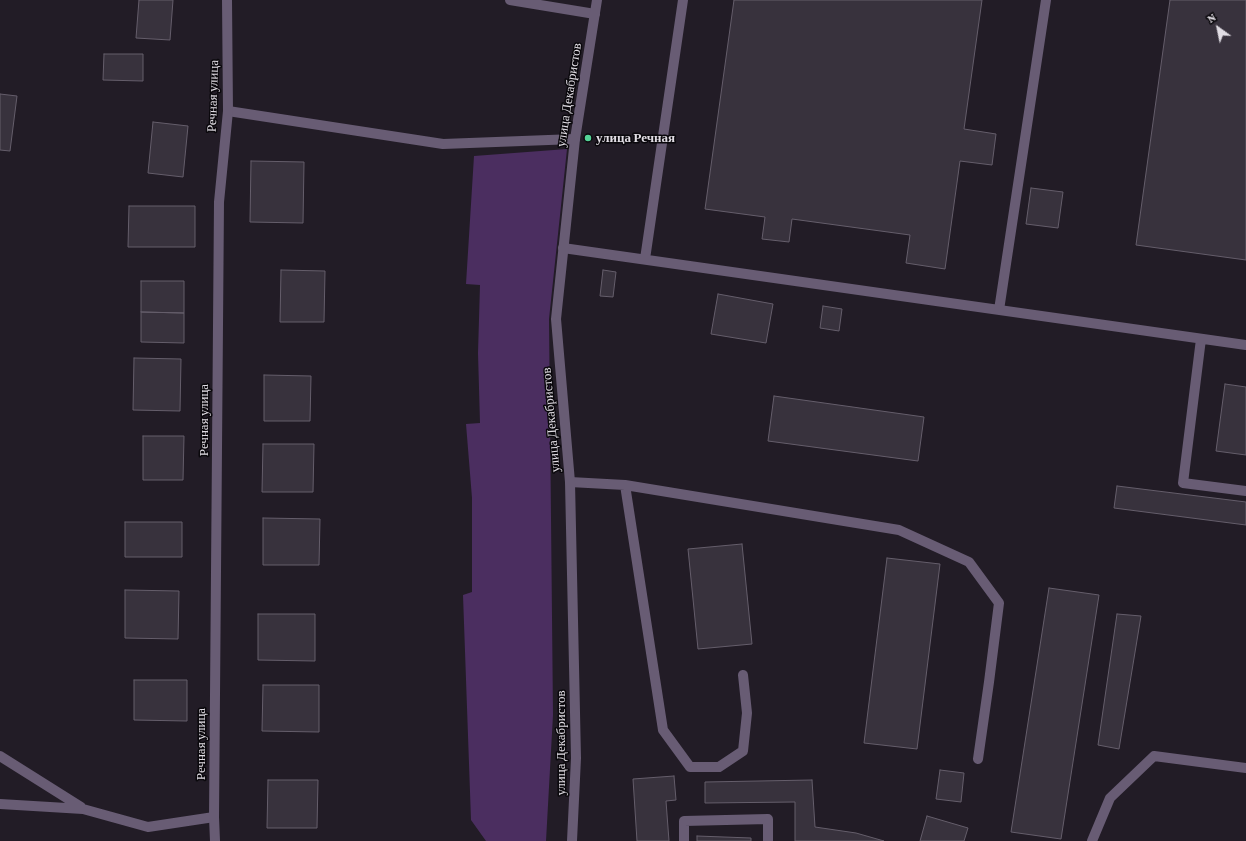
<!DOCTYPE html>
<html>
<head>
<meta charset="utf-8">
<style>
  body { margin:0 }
  #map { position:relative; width:1246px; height:841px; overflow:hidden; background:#221c26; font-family:"Crimson Pro",serif }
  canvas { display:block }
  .north { position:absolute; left:1198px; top:8px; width:40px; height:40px; -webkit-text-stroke:3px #0a080c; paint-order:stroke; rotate:327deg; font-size:11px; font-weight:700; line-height:16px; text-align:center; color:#e1dde4 }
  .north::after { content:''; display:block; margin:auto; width:14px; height:18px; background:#e1dde4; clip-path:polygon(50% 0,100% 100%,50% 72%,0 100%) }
</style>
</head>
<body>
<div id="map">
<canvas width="1246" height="841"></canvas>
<div class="north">N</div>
</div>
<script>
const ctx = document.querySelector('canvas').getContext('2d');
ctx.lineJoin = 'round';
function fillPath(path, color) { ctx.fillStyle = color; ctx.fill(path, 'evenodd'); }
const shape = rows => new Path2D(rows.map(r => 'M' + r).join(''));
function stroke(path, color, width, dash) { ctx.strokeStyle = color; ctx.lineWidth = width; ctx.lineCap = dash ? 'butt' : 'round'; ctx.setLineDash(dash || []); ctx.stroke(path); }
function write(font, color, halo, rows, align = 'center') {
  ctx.font = font + ' "Crimson Pro",serif'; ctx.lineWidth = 3; ctx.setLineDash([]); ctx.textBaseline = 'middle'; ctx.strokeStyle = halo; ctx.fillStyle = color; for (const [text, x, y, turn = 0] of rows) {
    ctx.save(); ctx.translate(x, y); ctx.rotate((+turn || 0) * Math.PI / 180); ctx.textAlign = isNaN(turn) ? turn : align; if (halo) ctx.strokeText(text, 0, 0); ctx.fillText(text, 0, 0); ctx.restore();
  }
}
fillPath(shape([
  [567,149,549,319,553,715,546,841,486,841,471,820,463,595,472,592,472,498,466,424,480,423,478,353,480,285,466,284,474,156]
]), '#4b2e60');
const building = shape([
  [139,0,173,0,170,40,136,38,139,0],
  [734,0,982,0,964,129,996,134,992,165,960,161,945,269,906,263,910,235,792,219,789,242,762,239,765,217,705,209,734,0],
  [1170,0,1246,0,1246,260,1136,245,1170,0],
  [104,54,143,54,143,81,103,80,104,54],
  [0,94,17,96,10,151,0,150,0,94],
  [153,122,188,126,183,177,148,173,153,122],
  [251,161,304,162,303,223,250,222,251,161],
  [1031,188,1063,192,1058,228,1026,224,1031,188],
  [129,206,195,206,195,247,128,247,129,206],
  [281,270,325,271,324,322,280,322,281,270],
  [603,270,616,272,613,297,600,296,603,270],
  [141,281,184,281,184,313,141,312,141,281],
  [718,294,773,304,766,343,711,334,718,294],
  [823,306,842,309,839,331,820,328,823,306],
  [141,312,184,313,184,343,141,342,141,312],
  [134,358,181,359,180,411,133,410,134,358],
  [264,375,311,376,310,421,264,421,264,375],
  [1225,384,1246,387,1246,455,1216,451,1225,384],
  [774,396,924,417,918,461,768,441,774,396],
  [143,436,184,436,183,480,143,480,143,436],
  [263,444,314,444,313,492,262,492,263,444],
  [1117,486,1246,502,1246,525,1114,508,1117,486],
  [263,518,320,519,319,565,263,565,263,518],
  [125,522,182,522,182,557,125,557,125,522],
  [742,544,752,644,698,649,688,549,742,544],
  [887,558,940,564,917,749,864,743,887,558],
  [1049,588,1099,595,1061,839,1011,832,1049,588],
  [125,590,179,591,178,639,125,638,125,590],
  [258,614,315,614,315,661,258,660,258,614],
  [1117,614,1141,616,1119,749,1098,745,1117,614],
  [134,680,187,680,187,721,134,720,134,680],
  [263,685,319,685,319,732,262,731,263,685],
  [940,770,964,773,961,802,936,799,940,770],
  [674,776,676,800,666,801,669,841,637,841,633,779,674,776],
  [268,780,318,780,317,828,267,828,268,780],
  [812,780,815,827,856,833,884,841,795,841,795,802,705,803,705,782,812,780],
  [927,816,968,828,964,841,920,841,927,816],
  [697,836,751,838,751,841,697,841,697,836]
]);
fillPath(building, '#38323d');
stroke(building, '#655e6b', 1);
stroke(shape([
  [510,0,595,14],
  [228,111,443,144,575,139],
  [563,248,1246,345],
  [645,259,683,0],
  [999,310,1046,0],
  [1201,339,1183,483,1246,491],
  [570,482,625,485,899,530,969,562,999,603,989,682,978,759],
  [625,485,663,730,690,767,719,767,743,751,747,713,743,675],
  [0,756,81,807],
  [0,804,83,809,148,827,214,817],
  [684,841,684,821,768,819,768,841],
  [1092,841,1110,798,1154,756,1246,768]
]), '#685c74', 10);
stroke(shape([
  [215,841,214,817,219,202,228,111,227,0]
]), '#685c74', 10);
stroke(shape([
  [572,841,576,758,570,482,556,319,575,139,597,0]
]), '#685c74', 10);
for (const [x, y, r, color] of [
  [588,138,4,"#54d396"]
]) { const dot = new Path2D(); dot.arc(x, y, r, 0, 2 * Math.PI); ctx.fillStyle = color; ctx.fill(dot); stroke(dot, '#0a080c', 1.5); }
write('13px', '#e1dde4', '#0a080c', [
  ["улица Декабристов",569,95,-81],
  ["Речная улица",213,96,-88],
  ["Речная улица",204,420,-90],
  ["улица Декабристов",551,420,-95],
  ["улица Декабристов",561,743,-90],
  ["Речная улица",201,744,-90]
]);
write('bold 13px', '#e1dde4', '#0a080c', [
  ["улица Речная",596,138]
], 'left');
</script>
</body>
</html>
